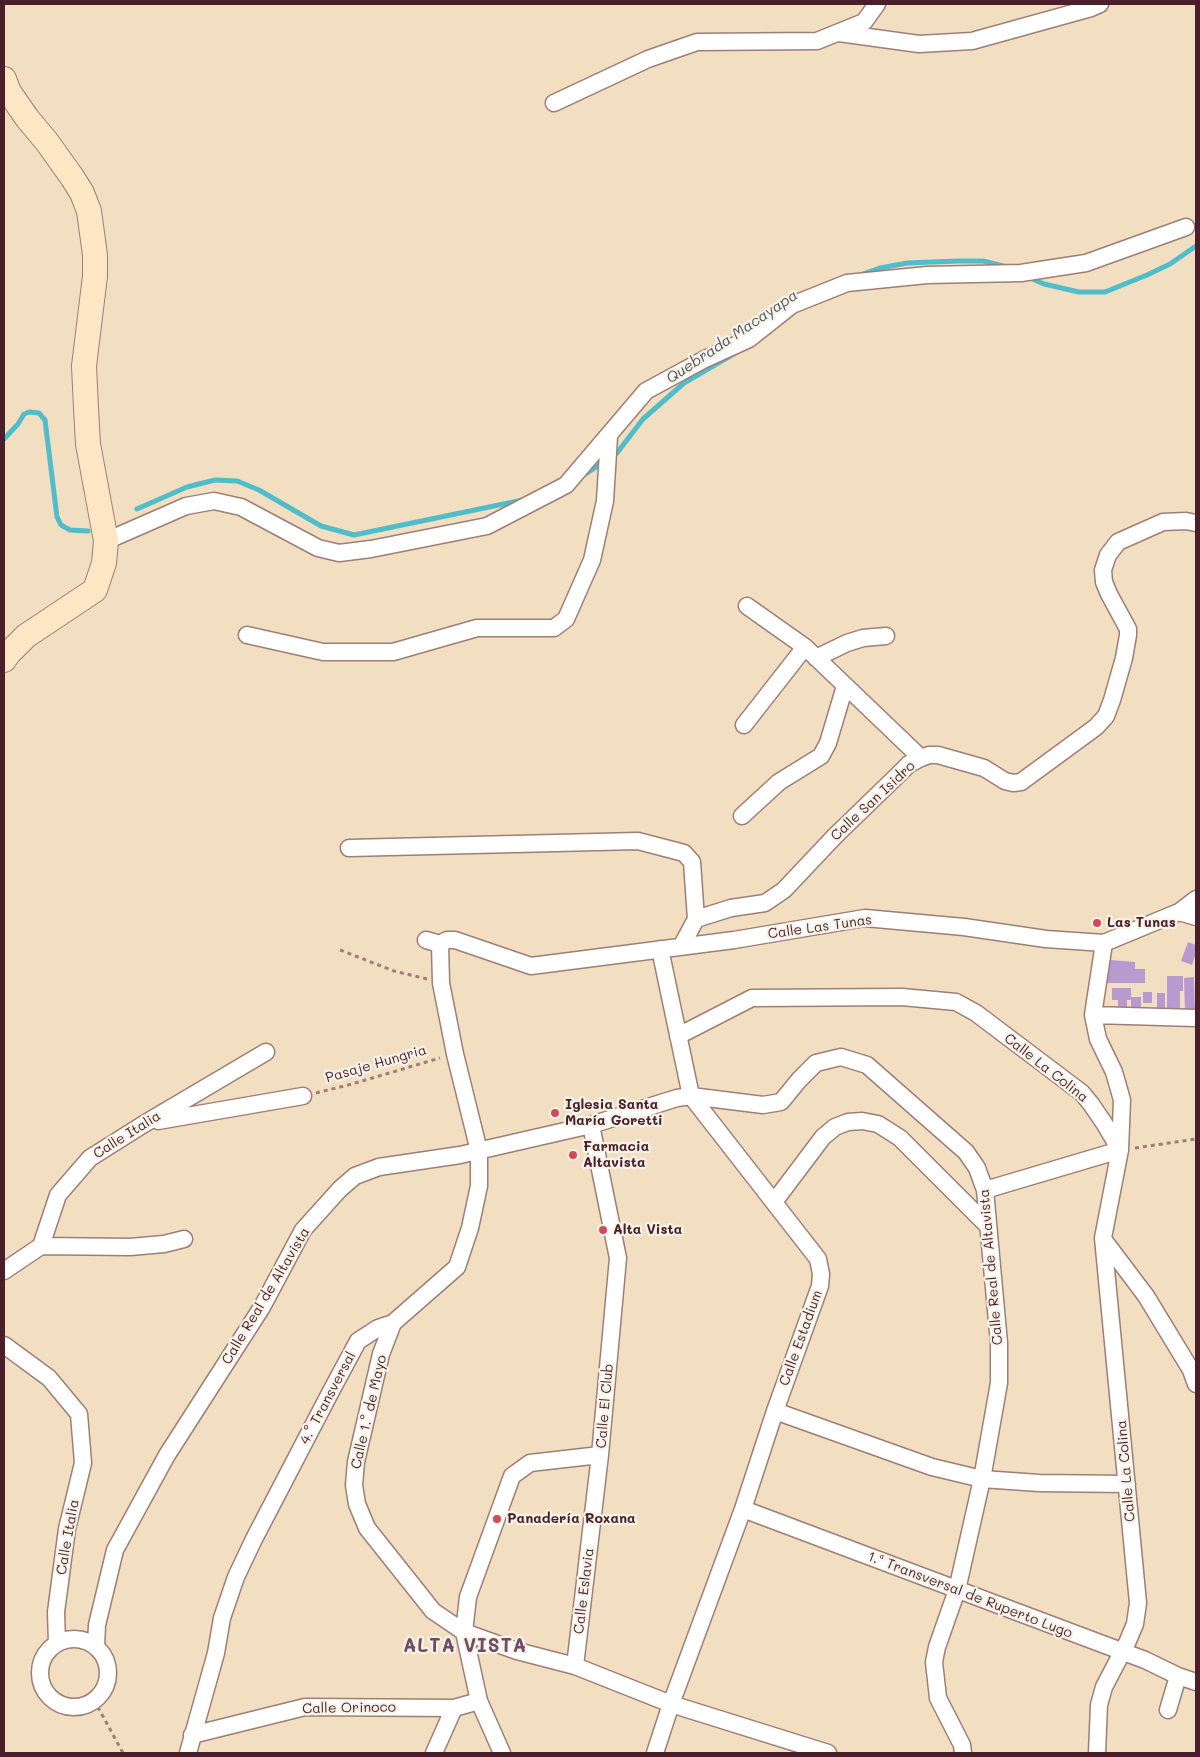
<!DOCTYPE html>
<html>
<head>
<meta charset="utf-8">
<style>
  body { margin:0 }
  #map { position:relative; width:1200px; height:1757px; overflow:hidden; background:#f2dec1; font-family:Mali,sans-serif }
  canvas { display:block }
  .frame { position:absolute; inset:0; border:5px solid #4a1f2b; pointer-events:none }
</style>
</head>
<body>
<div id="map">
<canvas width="1200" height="1757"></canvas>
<div class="frame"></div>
</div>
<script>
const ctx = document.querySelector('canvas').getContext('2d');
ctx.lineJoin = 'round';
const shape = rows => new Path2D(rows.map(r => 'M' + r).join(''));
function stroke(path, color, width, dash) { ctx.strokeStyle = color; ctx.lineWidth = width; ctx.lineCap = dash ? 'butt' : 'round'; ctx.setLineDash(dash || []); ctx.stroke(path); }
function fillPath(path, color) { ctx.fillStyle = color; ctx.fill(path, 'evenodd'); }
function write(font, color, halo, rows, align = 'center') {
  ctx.font = font + ' Mali,sans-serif'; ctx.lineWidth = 4.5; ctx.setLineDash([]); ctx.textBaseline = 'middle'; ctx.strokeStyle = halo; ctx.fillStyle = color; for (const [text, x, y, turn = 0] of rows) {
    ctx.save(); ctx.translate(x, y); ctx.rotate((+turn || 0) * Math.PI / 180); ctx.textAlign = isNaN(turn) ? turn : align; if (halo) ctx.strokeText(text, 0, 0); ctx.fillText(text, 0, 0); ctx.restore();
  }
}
stroke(shape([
  [860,275,880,268,907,263,958,261,983,261,1007,267],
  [1028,277,1044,284,1079,292,1105,292,1147,275,1170,264,1196,246],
  [4,439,18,424,24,414,29,412,39,413,45,420,57,517,61,525,70,530,88,531],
  [611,457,617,453,643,419,684,383,737,352],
  [584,475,604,462],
  [137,509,187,487,215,480,237,481,259,490,321,526,354,535,523,500]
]), '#50bdca', 5);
fillPath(shape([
  [1188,942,1196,945,1196,953,1192,965,1181,961],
  [1111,960,1135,962,1135,969,1145,969,1145,983,1102,983,1104,964],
  [1167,976,1183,976,1183,991,1180,991,1180,1010,1167,1010],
  [1194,977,1195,1012,1185,1012,1184,978],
  [1112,988,1131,988,1131,997,1141,997,1141,1013,1118,1015,1118,1000,1112,1000],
  [1127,1000,1131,1000,1131,1011,1127,1011],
  [1143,992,1152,992,1152,1003,1143,1003],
  [1157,993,1165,993,1165,1013,1157,1013]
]), '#b99ad0');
const minor = shape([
  [839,33,919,44,972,41,1091,8,1100,4],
  [554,103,648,59,697,42,817,41,864,22,877,4],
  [106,541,186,506,214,501,241,507,318,548,339,553,371,549,487,526,566,485,646,391,703,360,749,339,792,305,847,283,927,275,1021,273,1086,263,1186,227],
  [747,606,805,647,921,758],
  [247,635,323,652,393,652,477,628,554,628,566,619,592,560,605,501,609,436],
  [816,658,847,643,863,638,886,636],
  [744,725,805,647],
  [742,816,779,782,821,756,828,743,845,686],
  [349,848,638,841,684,853,692,862,696,919],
  [1179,912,1196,917],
  [440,944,447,940,455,940,531,966,734,940,865,918,964,927,1046,939,1104,943,1179,912,1196,899],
  [682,945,696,919,731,908,765,903,784,890,835,836,899,774,909,764,921,758,929,755,938,755,984,768,1005,781,1013,783,1021,782,1096,727,1106,716,1112,700,1124,658,1128,635,1128,629,1109,594,1104,582,1103,570,1108,555,1118,542,1163,522,1186,521,1196,523],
  [1093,1015,1196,1018],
  [678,1036,752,998,902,997,956,1002,976,1013,1082,1093,1091,1104,1104,1123,1120,1150,1103,1238,1138,1603,1135,1624,1127,1643,1104,1687,1099,1705,1097,1753],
  [158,1121,303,1096],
  [985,1190,1120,1150,1122,1100,1114,1072,1098,1039,1093,1015,1104,943],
  [774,1202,823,1137,835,1127,848,1122,862,1121,878,1124,900,1138,988,1226],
  [1103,1239,1146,1296,1191,1370,1196,1384],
  [41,1246,130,1247,164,1244,184,1239],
  [4,1271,41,1246,58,1195,90,1158,144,1124,266,1052],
  [393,1323,381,1354,356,1462,354,1485,357,1504,367,1528,433,1611,464,1632,517,1651,575,1666,671,1704,828,1753],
  [4,1345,49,1378,79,1414,83,1463,67,1529,56,1612,57,1643],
  [775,1411,932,1467,982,1479,1039,1483,1127,1484],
  [743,1509,1145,1660,1178,1676,1196,1682],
  '40 1673a34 34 0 1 1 68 0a34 34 0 1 1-68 0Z',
  [96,1647,97,1625,115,1550,167,1455,262,1307,303,1230,340,1189,355,1176,379,1167,460,1155,591,1125,677,1098,691,1096,763,1105,781,1102,799,1080,816,1063,841,1057,867,1065,966,1152,977,1168,985,1190,999,1343,999,1383,982,1479,957,1590,937,1647,934,1662,938,1698,962,1745,963,1753],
  [575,1666,600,1455,618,1258,591,1125],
  [1168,1710,1178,1676],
  [192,1735,305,1707,454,1708,479,1701],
  [188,1753,216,1653,222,1618,236,1577,254,1539,329,1395,358,1341,378,1328,393,1323,457,1267,470,1228,479,1186,479,1151,455,1054,441,983,440,944,426,940],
  [434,1753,454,1708],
  [502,1753,479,1701,464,1632,468,1597,512,1476,530,1463,600,1455],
  [655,1753,671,1704,743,1509,775,1411,820,1286,821,1274,818,1259,691,1096,660,949]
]);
const secondary = shape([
  [4,79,9,92,27,118,47,142,72,177,82,193,89,211,95,255,95,276,84,366,86,408,88,444,106,541,104,563,95,590,26,636,9,653,4,660]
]);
stroke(minor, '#9e7e76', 19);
stroke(secondary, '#9e7e76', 26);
stroke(shape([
  [340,950,394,971,427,979],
  [316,1093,352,1084,440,1058],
  [1135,1148,1196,1139],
  [94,1700,123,1753]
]), '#9e7e76', 3, [4, 4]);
stroke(minor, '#fff', 16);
stroke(secondary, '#fce6c4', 24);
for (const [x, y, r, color] of [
  [1097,923,5,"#d1495b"],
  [555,1113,5,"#d1495b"],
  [573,1155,5,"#d1495b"],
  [603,1230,5,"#d1495b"],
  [497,1519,5,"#d1495b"]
]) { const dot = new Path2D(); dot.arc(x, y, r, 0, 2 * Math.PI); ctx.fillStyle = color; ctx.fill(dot); stroke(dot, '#f7f3e8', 2); }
write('14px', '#4a1f2b', '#f7f3e8', [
  ["Calle San Isidro",873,801,-43],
  ["Calle Las Tunas",820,927,-8],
  ["Pasaje Hungria",376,1064,-16],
  ["Calle La Colina",1046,1068,38],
  ["Calle Italia",127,1135,-32],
  ["Calle Real de Altavista",991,1267,-95],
  ["Calle Real de Altavista",266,1296,-59],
  ["Calle Estadium",801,1338,-70],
  ["4.° Transversal",328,1398,-62],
  ["Calle El Club",605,1406,-85],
  ["Calle 1.° de Mayo",369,1412,-77],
  ["Calle La Colina",1126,1471,-95],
  ["Calle Italia",68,1537,-80],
  ["Calle Eslavia",584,1591,-83],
  ["1.ª Transversal de Ruperto Lugo",970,1595,21],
  ["Calle Orinoco",349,1708,-1]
]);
write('bold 14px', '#4a1f2b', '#f7f3e8', [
  ["Las Tunas",1107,923],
  ["Iglesia Santa",565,1105],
  ["María Goretti",565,1121],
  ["Farmacia",583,1147],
  ["Altavista",583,1163],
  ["Alta Vista",613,1230],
  ["Panadería Roxana",507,1519]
], 'left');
write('italic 15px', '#4c5663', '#f7f3e8', [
  ["Quebrada Macayapa",732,337,-34]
]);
ctx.letterSpacing = '1px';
write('bold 19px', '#714a65', '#f7f3e8', [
  ["ALTA VISTA",465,1646]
]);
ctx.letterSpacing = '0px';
</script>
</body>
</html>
